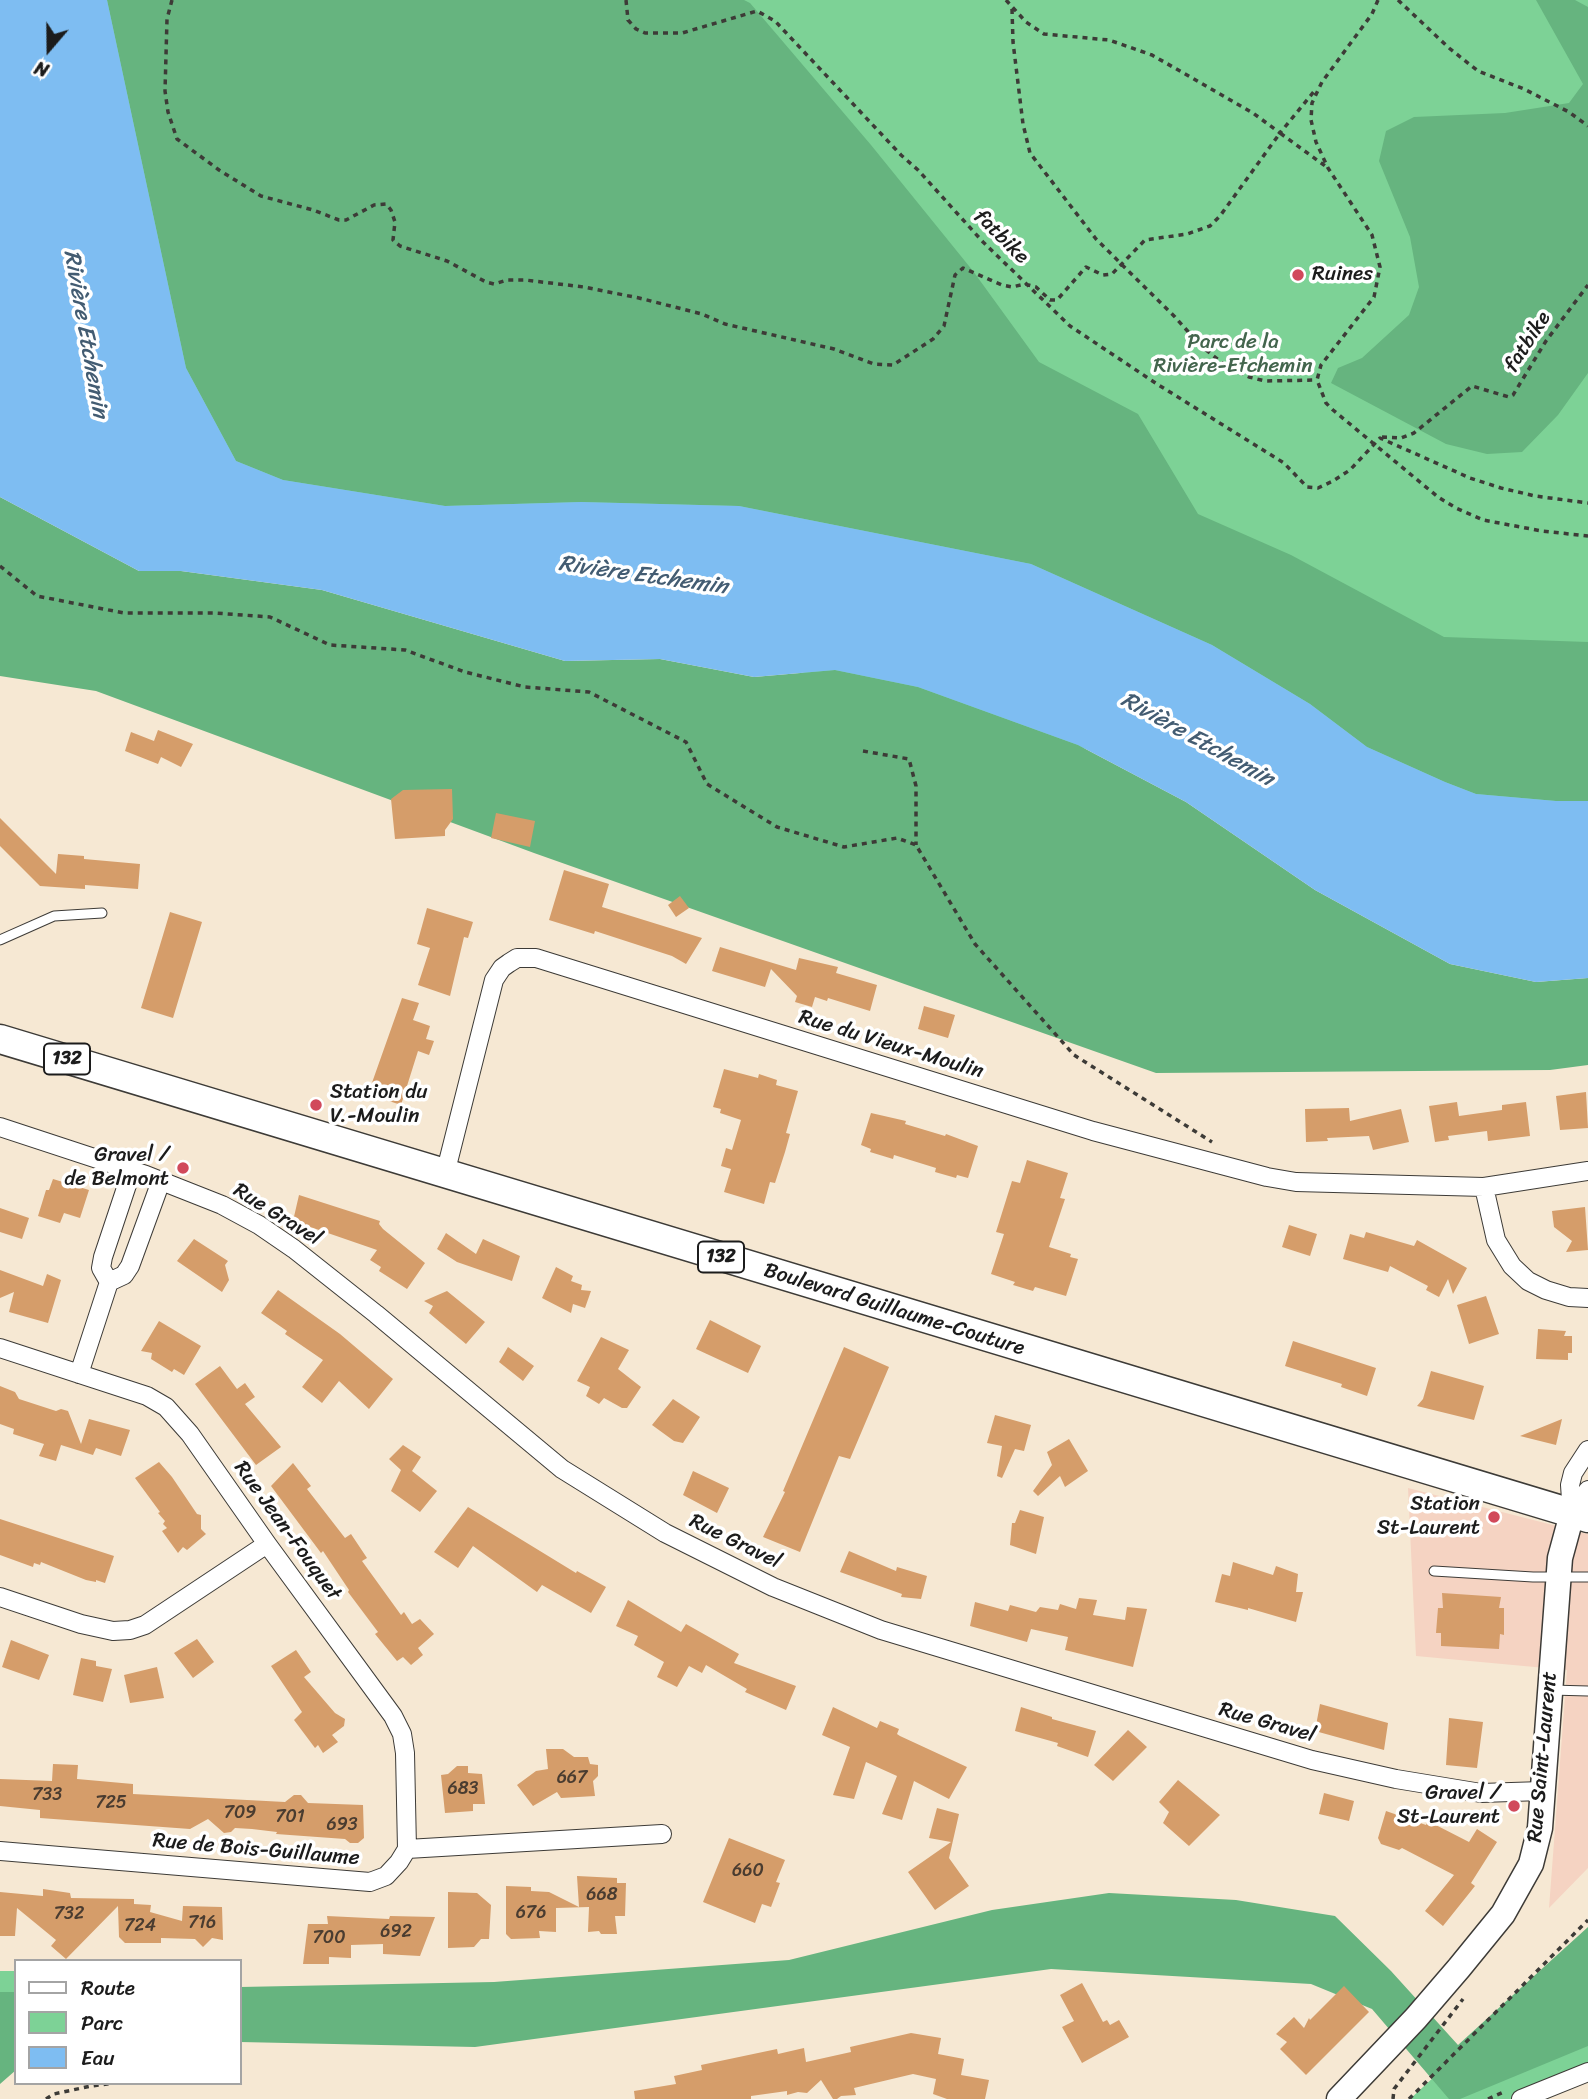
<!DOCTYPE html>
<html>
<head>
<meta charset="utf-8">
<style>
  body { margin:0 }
  #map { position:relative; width:1588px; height:2099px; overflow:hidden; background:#f6e8d3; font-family:Sriracha,sans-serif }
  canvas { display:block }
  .legend { position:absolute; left:14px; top:1959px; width:228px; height:126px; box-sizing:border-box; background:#fff; border:2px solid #a4a4a4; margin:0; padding:9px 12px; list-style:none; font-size:21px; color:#1c1c1c }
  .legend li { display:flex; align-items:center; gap:14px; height:35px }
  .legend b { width:35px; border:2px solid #a4a4a4 }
  .north { position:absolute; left:14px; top:14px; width:70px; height:70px; -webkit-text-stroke:5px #fff; paint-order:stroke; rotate:200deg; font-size:19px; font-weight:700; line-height:28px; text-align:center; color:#1c1c1c }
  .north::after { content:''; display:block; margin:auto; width:24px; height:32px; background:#1c1c1c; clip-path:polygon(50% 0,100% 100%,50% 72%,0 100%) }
</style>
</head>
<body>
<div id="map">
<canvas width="1588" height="2099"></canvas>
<ul class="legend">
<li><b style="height:9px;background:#fff"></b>Route</li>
<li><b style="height:19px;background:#7dd296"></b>Parc</li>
<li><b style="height:19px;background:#7ebdf2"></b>Eau</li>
</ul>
<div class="north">N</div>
</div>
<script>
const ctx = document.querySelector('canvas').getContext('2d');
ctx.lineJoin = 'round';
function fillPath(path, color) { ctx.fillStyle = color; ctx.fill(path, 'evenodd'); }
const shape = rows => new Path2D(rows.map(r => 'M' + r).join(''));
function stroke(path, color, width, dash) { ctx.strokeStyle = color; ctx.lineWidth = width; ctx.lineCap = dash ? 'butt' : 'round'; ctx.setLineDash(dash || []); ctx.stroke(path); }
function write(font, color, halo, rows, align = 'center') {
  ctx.font = font + ' Sriracha,sans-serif'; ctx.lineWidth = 7; ctx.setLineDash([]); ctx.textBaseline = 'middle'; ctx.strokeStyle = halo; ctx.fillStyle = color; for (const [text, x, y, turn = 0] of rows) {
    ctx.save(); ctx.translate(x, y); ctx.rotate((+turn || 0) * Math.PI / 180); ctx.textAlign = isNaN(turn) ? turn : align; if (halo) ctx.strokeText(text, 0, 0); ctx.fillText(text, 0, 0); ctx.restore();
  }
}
fillPath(shape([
  [1408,1488,1588,1534,1588,1868,1549,1908,1567,1670,1416,1656]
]), '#f5d3c2');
fillPath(shape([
  [26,0,1588,0,1588,884,251,524],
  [1588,1935,1588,2072,1521,2099,1410,2099],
  [0,1971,16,1971,16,2025,0,2050]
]), '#7dd296');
fillPath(shape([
  [107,0,744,0,750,3,871,145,973,271,1039,362,1138,414,1198,514,1291,555,1444,637,1588,642,1588,801,1556,801,1476,794,1445,782,1367,747,1310,704,1212,645,1031,564,739,506,581,502,445,506,283,480,236,461,186,368],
  [1536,0,1575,0,1588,7,1588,373,1558,415,1522,452,1487,454,1446,444,1331,383,1338,368,1362,358,1409,315,1419,287,1410,237,1379,161,1386,131,1414,117,1505,113,1569,103,1583,84],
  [0,497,139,571,181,571,322,590,565,661,660,659,754,677,835,670,918,687,1078,745,1186,802,1315,890,1450,964,1536,982,1588,978,1588,1065,1550,1070,1156,1073,534,853,96,691,0,676],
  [1109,1893,1236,1900,1335,1916,1391,1971,1458,2045,1588,1927,1588,2046,1460,2099,1449,2099,1372,2009,1311,1984,1051,1969,475,2047,240,2042,240,1987,494,1982,789,1960,992,1910],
  [0,1992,16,1992,16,2070,0,2084]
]), '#66b47f');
fillPath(shape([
  [0,0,107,0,186,368,236,461,283,480,445,506,581,502,739,506,1031,564,1212,645,1310,704,1367,747,1445,782,1476,794,1556,801,1588,801,1588,978,1536,982,1450,964,1315,890,1186,802,1078,745,918,687,835,670,754,677,660,659,565,661,322,590,181,571,139,571,0,497]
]), '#7ebdf2');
fillPath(shape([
  [158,730,193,744,181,767,161,757,158,764,125,751,131,732,154,741],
  [452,789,453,819,445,830,445,836,395,839,391,799,403,790],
  [496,813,535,821,530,847,491,838],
  [0,818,56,874,58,854,84,856,84,859,140,864,138,889,85,885,85,889,40,886,0,846],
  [564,870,609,884,602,907,702,938,686,964,672,956,595,931,594,934,549,920],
  [680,896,689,908,676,917,668,905],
  [427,908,473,922,468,938,464,937,450,996,418,985,430,948,417,944],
  [170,912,202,922,173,1018,141,1008],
  [720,947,796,970,799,958,838,967,836,973,877,985,870,1011,828,998,827,1001,815,997,812,1007,795,1002,797,996,771,969,765,987,712,971],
  [402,998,419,1003,413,1020,430,1026,426,1039,434,1041,429,1055,418,1051,401,1105,368,1094],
  [924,1006,955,1015,948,1038,918,1029],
  [724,1069,758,1078,759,1074,777,1080,776,1085,798,1091,786,1133,790,1134,785,1152,775,1183,770,1182,764,1204,724,1192,731,1169,721,1166,726,1148,732,1150,741,1120,720,1113,721,1109,713,1107],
  [1586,1092,1588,1128,1560,1130,1556,1096],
  [1457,1102,1459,1116,1502,1110,1502,1105,1526,1102,1530,1136,1488,1141,1487,1131,1448,1136,1449,1140,1435,1142,1429,1106],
  [1349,1108,1350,1121,1401,1109,1409,1142,1373,1150,1369,1136,1327,1138,1328,1141,1306,1142,1305,1109],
  [871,1113,906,1121,905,1124,945,1136,946,1134,978,1146,968,1178,957,1175,956,1178,935,1172,936,1168,894,1155,893,1159,870,1152,871,1149,861,1145],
  [1027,1160,1068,1173,1060,1198,1065,1199,1049,1247,1071,1254,1070,1257,1078,1259,1066,1296,1035,1287,1033,1291,1013,1285,1015,1282,991,1274,1004,1234,996,1232,1012,1181,1020,1183],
  [53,1179,89,1190,80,1218,64,1213,60,1223,38,1216,46,1190,49,1190],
  [299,1195,380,1221,379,1224,383,1229,425,1263,407,1289,379,1271,381,1267,370,1260,377,1250,293,1221],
  [1585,1207,1588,1250,1566,1252,1572,1241,1554,1227,1552,1211],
  [0,1208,29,1218,22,1239,0,1232],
  [1289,1225,1317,1234,1310,1256,1282,1247],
  [1366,1232,1414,1246,1417,1240,1467,1268,1453,1294,1448,1279,1439,1297,1426,1290,1428,1286,1390,1266,1388,1272,1343,1259,1350,1234,1364,1238],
  [446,1233,476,1254,483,1239,520,1256,512,1281,457,1262,437,1249],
  [194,1239,228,1261,225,1265,229,1280,222,1292,177,1261],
  [556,1267,573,1276,571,1281,582,1285,581,1290,591,1291,585,1308,573,1304,571,1313,542,1298],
  [0,1270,43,1286,47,1274,61,1280,48,1323,9,1312,14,1292,0,1298],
  [278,1290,340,1334,393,1379,369,1409,339,1381,322,1403,302,1387,323,1360,285,1334,287,1331,261,1313],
  [447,1291,485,1322,466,1344,429,1313,433,1306,424,1301],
  [1486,1296,1499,1334,1469,1344,1457,1305],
  [710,1320,761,1346,748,1373,696,1349],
  [159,1321,201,1346,184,1375,174,1369,172,1372,151,1359,152,1353,141,1351],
  [1538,1329,1566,1331,1564,1336,1572,1336,1572,1353,1568,1353,1568,1360,1536,1359],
  [601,1337,629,1350,618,1369,641,1387,627,1408,622,1408,604,1398,599,1404,586,1396,590,1387,577,1381],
  [1293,1341,1376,1368,1367,1396,1341,1387,1342,1384,1285,1366],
  [508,1347,534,1366,523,1381,499,1362],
  [844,1347,889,1367,850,1459,839,1456,800,1552,763,1537,785,1492,783,1491],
  [220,1366,237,1389,245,1383,255,1397,245,1404,281,1447,256,1465,195,1384],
  [1431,1371,1484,1386,1474,1420,1417,1406,1423,1399],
  [0,1386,15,1392,19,1399,56,1411,61,1409,68,1411,81,1444,89,1419,130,1430,121,1456,96,1448,93,1455,61,1445,56,1461,39,1456,44,1444,13,1434,14,1429,0,1424],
  [673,1399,700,1417,683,1443,674,1441,652,1425],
  [995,1415,1031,1425,1024,1451,1015,1449,1002,1478,997,1476,1002,1446,987,1443],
  [1562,1419,1556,1445,1520,1436],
  [1069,1439,1088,1471,1065,1487,1060,1476,1038,1496,1033,1491,1052,1465,1047,1452],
  [403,1445,421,1457,412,1471,437,1491,420,1512,391,1491,401,1470,389,1459],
  [159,1462,172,1477,197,1514,201,1515,201,1529,206,1534,187,1550,183,1547,178,1553,162,1531,167,1528,163,1524,165,1521,158,1513,160,1512,135,1478],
  [293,1463,311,1486,307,1489,345,1538,351,1534,367,1558,362,1561,401,1615,404,1612,412,1624,420,1619,434,1634,418,1648,423,1655,411,1665,403,1657,397,1661,375,1634,378,1632,348,1592,349,1590,323,1551,321,1553,271,1486],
  [693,1471,729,1488,717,1513,683,1495],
  [468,1507,576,1573,577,1571,606,1587,591,1613,542,1585,537,1592,473,1546,458,1568,434,1552],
  [1020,1510,1044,1517,1036,1554,1010,1545,1012,1523,1015,1523],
  [0,1519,114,1556,105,1583,96,1580,96,1582,86,1580,41,1562,40,1565,34,1563,33,1567,0,1555],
  [849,1551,896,1571,897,1567,927,1576,921,1599,901,1597,902,1594,840,1572],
  [1233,1562,1273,1575,1276,1566,1298,1574,1296,1592,1303,1592,1296,1622,1248,1608,1248,1610,1215,1602,1222,1574,1230,1576],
  [1442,1593,1501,1597,1499,1608,1504,1608,1504,1635,1500,1634,1499,1649,1441,1646,1441,1633,1436,1633,1438,1608,1443,1608],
  [1079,1598,1097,1600,1093,1615,1125,1620,1127,1607,1147,1609,1133,1667,1065,1650,1068,1637,1031,1629,1027,1642,970,1626,975,1602,1008,1611,1010,1605,1036,1612,1040,1607,1058,1610,1060,1604,1076,1609],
  [628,1600,681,1632,686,1624,739,1654,734,1663,796,1686,786,1710,745,1692,747,1689,706,1665,702,1673,689,1666,677,1687,657,1677,664,1662,634,1645,638,1636,616,1626],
  [197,1639,214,1662,193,1678,174,1653],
  [11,1640,49,1655,39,1680,2,1667],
  [296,1650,311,1672,304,1677,335,1713,345,1719,344,1726,332,1735,338,1742,323,1753,318,1745,315,1748,294,1720,302,1712,271,1666],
  [81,1658,96,1661,96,1666,112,1669,103,1702,73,1695],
  [157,1667,164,1698,130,1703,124,1675],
  [1320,1704,1388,1723,1384,1750,1315,1731],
  [833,1707,877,1728,880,1721,899,1729,897,1734,900,1736,967,1767,949,1799,914,1781,902,1820,882,1814,897,1776,866,1762,854,1799,833,1795,850,1747,822,1735],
  [1021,1707,1052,1717,1052,1719,1096,1731,1088,1757,1057,1746,1058,1743,1015,1731],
  [1449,1718,1483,1722,1477,1768,1446,1765],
  [1128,1730,1147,1747,1113,1781,1094,1765],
  [546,1749,563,1749,574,1757,588,1757,590,1764,598,1765,598,1776,593,1781,595,1796,561,1798,557,1792,533,1806,517,1785,536,1771,548,1769],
  [53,1764,78,1765,77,1779,133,1784,133,1794,285,1802,294,1795,301,1795,308,1803,363,1805,364,1838,358,1843,350,1843,345,1839,276,1834,277,1832,252,1829,235,1828,231,1832,224,1833,208,1819,190,1829,40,1818,40,1810,0,1806,0,1779,52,1781],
  [457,1766,468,1766,468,1773,482,1774,485,1804,473,1804,473,1811,445,1813,441,1775,448,1774],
  [1178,1780,1220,1815,1189,1846,1163,1823,1169,1812,1159,1802],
  [1324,1793,1354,1801,1349,1821,1319,1814],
  [937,1808,959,1814,949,1858,969,1886,935,1910,908,1872,951,1842,929,1838],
  [1386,1811,1426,1825,1428,1821,1469,1842,1477,1829,1497,1842,1471,1883,1475,1886,1443,1926,1425,1911,1454,1875,1402,1848,1399,1850,1381,1844,1378,1838],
  [729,1838,785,1860,776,1882,780,1883,771,1907,762,1904,755,1923,703,1902],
  [577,1876,617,1878,617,1883,626,1883,625,1916,615,1916,617,1934,601,1934,599,1931,588,1932,589,1907,556,1908,556,1932,539,1931,540,1938,511,1939,506,1934,506,1886,531,1887,531,1891,549,1892,579,1907],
  [43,1889,70,1893,71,1898,134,1899,134,1904,151,1905,150,1912,182,1921,183,1906,222,1907,223,1940,212,1938,203,1947,195,1939,161,1938,161,1943,125,1943,119,1937,118,1906,66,1959,51,1946,56,1940,17,1908,15,1936,0,1936,0,1892,43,1896],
  [448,1892,477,1893,491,1905,489,1939,481,1939,474,1947,448,1948],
  [327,1916,389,1919,390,1916,435,1917,420,1956,383,1954,383,1944,351,1945,351,1958,329,1957,329,1964,303,1964,308,1924,328,1924],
  [1082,1983,1103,2022,1107,2020,1110,2025,1119,2020,1129,2037,1082,2063,1062,2027,1074,2021,1060,1995],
  [1344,1986,1369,2012,1306,2075,1280,2049,1287,2042,1276,2034,1294,2017,1304,2028,1309,2018,1310,2020],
  [911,2033,941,2038,938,2054,964,2059,961,2075,989,2080,985,2099,947,2099,933,2094,936,2079,913,2074,854,2088,856,2095,841,2096,837,2099,833,2099,821,2080,807,2093,798,2092,787,2095,787,2091,751,2096,751,2099,635,2099,634,2091,676,2084,674,2076,702,2070,701,2065,777,2049,778,2054,804,2048,806,2062,851,2052,850,2047]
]), '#d59d6a');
const lane = shape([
  [0,940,54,916,102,913],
  [1434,1571,1533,1577,1588,1577],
  [1551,1690,1588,1691]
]);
const street = shape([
  [0,1127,146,1175,222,1205,259,1225,294,1249,376,1314,562,1469,665,1533,773,1587,881,1630,1312,1760,1396,1779,1481,1793,1542,1791],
  [445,1174,494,980,502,968,509,963,517,958,536,958,1093,1131,1267,1177,1296,1182,1484,1187,1588,1171],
  [1484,1187,1496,1240,1512,1266,1528,1281,1546,1290,1569,1297,1588,1298],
  [109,1282,101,1268,103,1257,132,1170],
  [0,1348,147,1396,166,1407,190,1434,267,1544,393,1716,402,1734,405,1753,407,1849],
  [79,1374,109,1282,124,1275,130,1266,161,1181],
  [1572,1514,1570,1485,1573,1473,1588,1450],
  [1572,1514,1588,1490],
  [0,1597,81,1624,113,1631,130,1630,145,1625,267,1544],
  [0,1851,370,1882,386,1876,399,1862,407,1849,662,1834],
  [1521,2099,1588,2072]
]);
const secondary = shape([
  [1339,2099,1416,2018,1459,1968,1503,1914,1531,1864,1540,1828,1560,1558,1572,1514]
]);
const primary = shape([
  [0,1039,1588,1518]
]);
stroke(lane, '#3d3b37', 11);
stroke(street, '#3d3b37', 20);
stroke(secondary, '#3d3b37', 27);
stroke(primary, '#3d3b37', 31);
stroke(shape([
  [172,0,167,19,165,91,168,112,177,139,219,170,261,196,313,210,339,220,346,220,374,205,386,204,391,210,395,222,393,240,400,246,447,261,486,282,494,284,507,280,525,280,584,287,639,298,702,314,725,324,834,349,874,364,893,365,933,339,944,326,955,275,963,268,1002,285,1012,287,1025,284,1036,287,1050,300,1057,300,1086,267,1103,275,1112,274,1145,240,1187,234,1210,226,1220,216,1280,133,1328,168],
  [626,0,628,20,636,29,645,33,682,33,757,11,775,21,901,155,918,170,983,242,1070,326,1157,384,1284,463,1307,487,1318,488,1333,481,1350,470,1380,438,1470,478,1501,488,1535,496,1588,503],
  [1006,0,1026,22,1044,34,1109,40,1152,55,1253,113,1280,133,1316,89],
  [1378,0,1372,14,1322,82,1312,103,1311,120,1316,142,1328,168,1372,235,1380,267,1374,297,1321,365,1317,380,1326,403,1333,410,1438,497,1456,508,1483,520,1542,531,1588,536],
  [1398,0,1449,48,1478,71,1524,89,1569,112,1588,126],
  [1012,9,1013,42,1023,124,1030,153,1096,239,1175,317,1200,345,1226,366,1249,377,1265,381,1317,380],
  [1382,437,1401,438,1414,433,1472,386,1509,397,1513,395,1546,341,1588,285],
  [0,566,37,596,124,613,215,613,270,617,330,645,405,650,465,672,525,687,589,692,686,742,707,784,777,827,844,847,897,838,916,845,975,944,1074,1055,1212,1142],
  [863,751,909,759,916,786,916,845],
  [46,2099,54,2094,91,2086,115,2083],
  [1393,2099,1394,2089,1463,1999],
  [1409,2099,1588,1920],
  [1488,2099,1506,2091]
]), '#3d3b37', 3.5, [5, 5]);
stroke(lane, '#fff', 9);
stroke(street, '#fff', 18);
stroke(secondary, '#fff', 24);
stroke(primary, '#fff', 28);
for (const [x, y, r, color] of [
  [1298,275,7,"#d1495b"],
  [316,1105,7,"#d1495b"],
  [183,1168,7,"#d1495b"],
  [1494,1517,7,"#d1495b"],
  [1514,1806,7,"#d1495b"]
]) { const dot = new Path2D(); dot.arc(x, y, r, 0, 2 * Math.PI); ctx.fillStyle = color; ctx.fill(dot); stroke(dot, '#fff', 2.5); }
write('18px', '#4a3c30', null, [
  ["667",572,1778],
  ["683",463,1789],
  ["733",47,1795],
  ["725",111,1803],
  ["709",240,1813],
  ["701",290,1817],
  ["693",342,1825],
  ["660",748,1871],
  ["668",602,1895],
  ["676",531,1913],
  ["732",69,1914],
  ["716",202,1923],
  ["724",140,1926],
  ["692",396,1932],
  ["700",329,1938]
]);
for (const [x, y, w] of [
  [67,1059,46],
  [721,1257,46]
]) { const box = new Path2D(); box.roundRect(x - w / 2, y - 15.5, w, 31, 5); ctx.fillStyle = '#fff'; ctx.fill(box); stroke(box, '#1c1c1c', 2); }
write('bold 19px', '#1c1c1c', null, [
  ["132",67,1059],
  ["132",721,1257]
]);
write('21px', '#1c1c1c', '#fff', [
  ["fatbike",1001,237,45],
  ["fatbike",1528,342,-57],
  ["Rue du Vieux-Moulin",891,1045,17],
  ["Rue Gravel",277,1215,32],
  ["Boulevard Guillaume-Couture",894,1310,17],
  ["Rue Jean-Fouquet",287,1531,54],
  ["Rue Gravel",735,1542,26],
  ["Rue Gravel",1267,1723,16],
  ["Rue Saint-Laurent",1543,1757,-85],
  ["Rue de Bois-Guillaume",256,1850,5]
]);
write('21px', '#1c1c1c', '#fff', [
  ["Ruines",1312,275,"left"],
  ["Station du",330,1093,"left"],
  ["V.-Moulin",330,1117,"left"],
  ["Gravel /",169,1156],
  ["de Belmont",169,1180],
  ["Station",1480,1505],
  ["St-Laurent",1480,1529],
  ["Gravel /",1500,1794],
  ["St-Laurent",1500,1818]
], 'right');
write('21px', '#43654d', '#fff', [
  ["Parc de la",1233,343],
  ["Rivière-Etchemin",1233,367]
]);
write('italic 23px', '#435c72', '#fff', [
  ["Rivière Etchemin",85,334,80],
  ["Rivière Etchemin",643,576,8],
  ["Rivière Etchemin",1197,740,29]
]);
</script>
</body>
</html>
